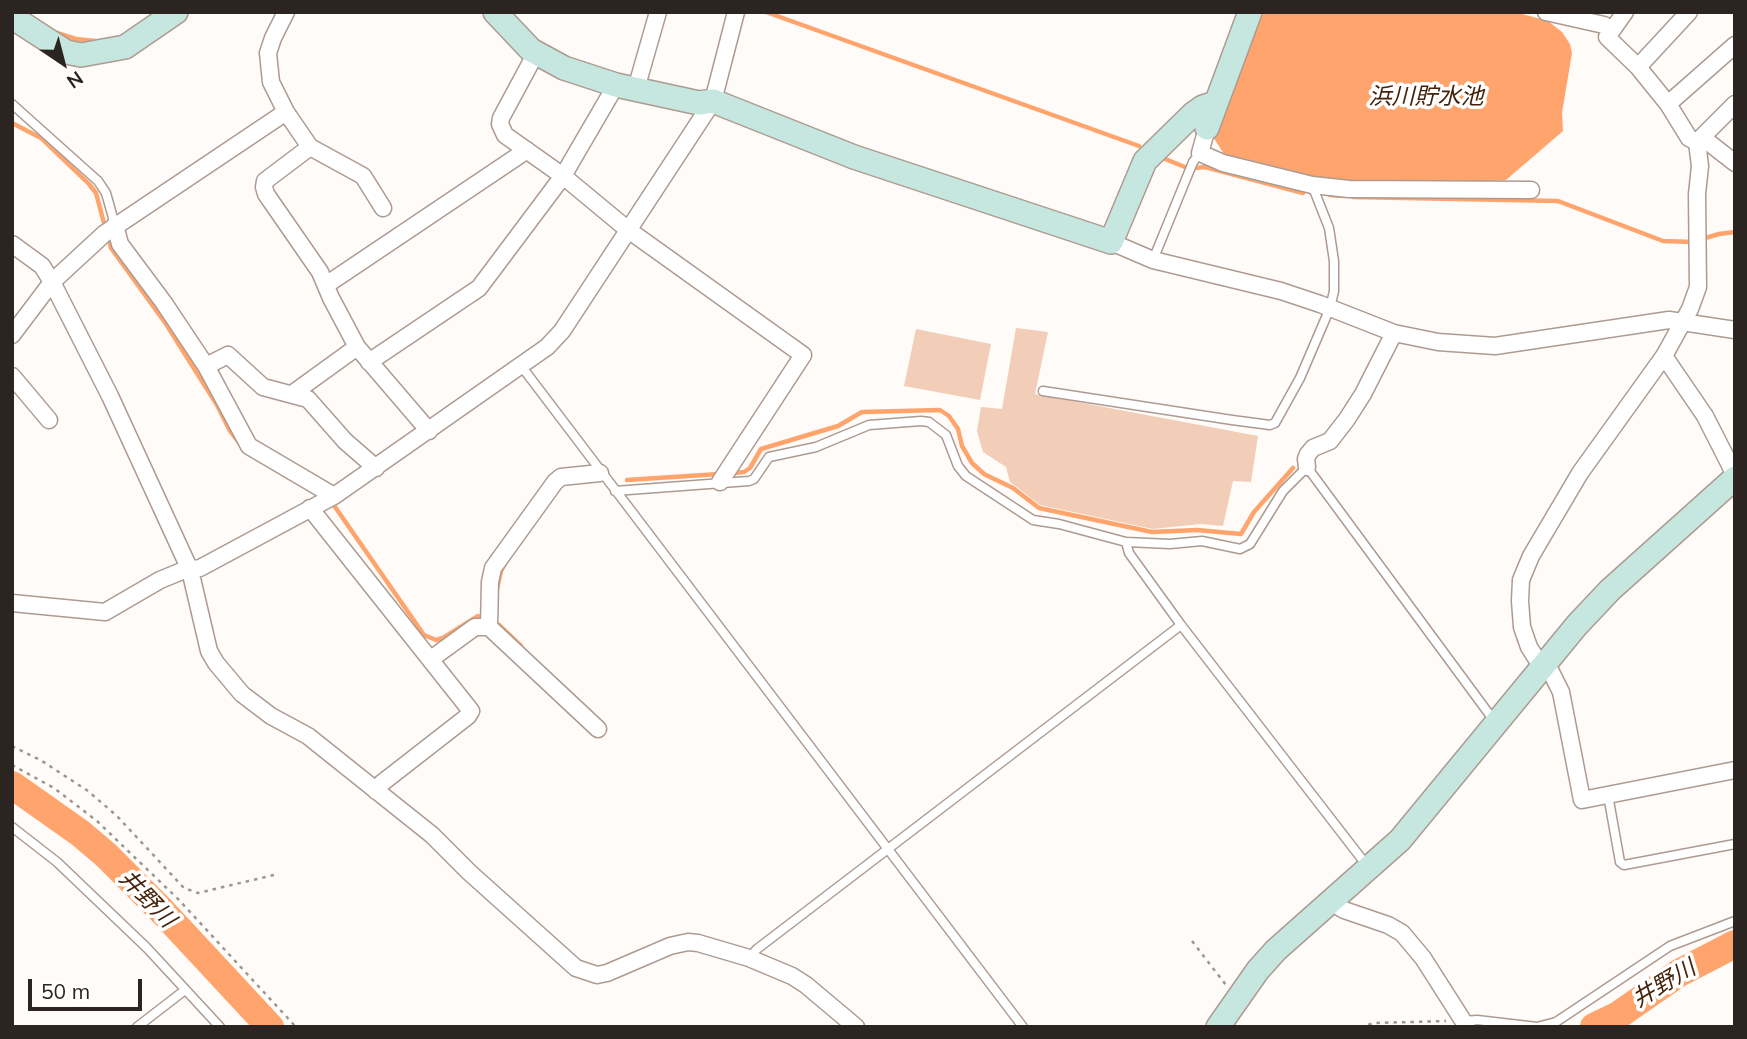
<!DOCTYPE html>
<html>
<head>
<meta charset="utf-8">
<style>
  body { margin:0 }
  #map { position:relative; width:1747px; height:1039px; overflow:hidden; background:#fefbf8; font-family:Mulish,sans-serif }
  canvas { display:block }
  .frame { position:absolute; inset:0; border:14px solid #2b2420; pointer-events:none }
  .north { position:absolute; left:28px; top:28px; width:70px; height:70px; -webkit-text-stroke:5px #fff; paint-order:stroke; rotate:145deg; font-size:19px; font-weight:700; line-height:28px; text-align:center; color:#2b2420 }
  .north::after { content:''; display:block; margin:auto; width:24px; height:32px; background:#2b2420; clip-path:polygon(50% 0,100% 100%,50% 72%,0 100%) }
  .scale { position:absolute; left:28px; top:979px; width:114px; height:32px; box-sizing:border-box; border:4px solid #2b2420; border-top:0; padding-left:9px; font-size:21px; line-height:24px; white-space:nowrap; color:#2b2420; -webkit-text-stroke:5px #fff; paint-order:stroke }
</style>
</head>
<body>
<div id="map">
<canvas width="1747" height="1039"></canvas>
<div class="frame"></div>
<div class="north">N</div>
<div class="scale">50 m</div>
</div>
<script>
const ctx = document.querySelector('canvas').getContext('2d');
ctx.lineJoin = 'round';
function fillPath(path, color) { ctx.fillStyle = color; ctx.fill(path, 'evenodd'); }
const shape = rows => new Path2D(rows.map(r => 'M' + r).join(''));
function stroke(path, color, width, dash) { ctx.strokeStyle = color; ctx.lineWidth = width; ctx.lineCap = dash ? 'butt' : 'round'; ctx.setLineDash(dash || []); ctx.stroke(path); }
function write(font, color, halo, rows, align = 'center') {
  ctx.font = font + ' Mulish,"Noto Sans JP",sans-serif'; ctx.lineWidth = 7; ctx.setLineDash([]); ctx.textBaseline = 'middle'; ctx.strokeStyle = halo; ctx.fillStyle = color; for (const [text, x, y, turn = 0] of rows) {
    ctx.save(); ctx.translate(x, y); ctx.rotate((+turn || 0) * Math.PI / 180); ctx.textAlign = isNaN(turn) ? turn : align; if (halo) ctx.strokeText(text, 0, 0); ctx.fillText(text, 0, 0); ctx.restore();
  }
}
fillPath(shape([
  [1263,12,1515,12,1548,21,1562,32,1570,44,1572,53,1562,113,1563,131,1506,180,1460,183,1328,180,1224,154,1213,137]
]), '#ffa46c');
stroke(shape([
  [766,12,1139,146],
  [57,33,76,39,96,41],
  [12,123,41,138,89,184,96,193,104,223],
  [1160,157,1185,167],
  [1195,168,1205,167,1303,193],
  [1330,195,1344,196],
  [1353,197,1558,201,1663,241,1693,242],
  [109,239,111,248,166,324,217,405,230,431,243,448],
  [1702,239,1719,234,1735,232],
  [734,473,744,472,750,468,761,449,838,426,862,412,940,410,949,416,958,429,962,446,972,463,984,474,1013,488,1039,508,1152,532,1197,530,1241,534,1254,512,1293,468],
  [627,480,719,474],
  [333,504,424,635,436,640,443,638,478,616],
  [497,589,501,571,505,564],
  [499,625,521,646]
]), '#ffa46c', 4.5);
stroke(shape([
  [12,785,80,833,106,855,164,913,270,1027],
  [1594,1027,1617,1016,1679,973,1735,944]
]), '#ffa46c', 28);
fillPath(shape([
  [1016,328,1048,332,1035,394,1258,436,1251,482,1233,481,1223,526,1201,524,1153,529,1040,505,1010,482,1006,467,983,452,977,431,981,407,1002,409],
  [916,329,991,344,980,400,904,386]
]), '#f2cdb7');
const lane = shape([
  [12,104,98,181,106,193,115,225],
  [1153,260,1193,162,1200,153],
  [522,367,1023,1027],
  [1043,391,1232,420,1270,425,1275,423,1300,378,1330,308,1334,291,1334,261,1329,228,1312,185],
  [615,491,749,481,754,479,769,457,816,447,869,425,921,421,929,422,946,435,958,466,966,476,1033,520,1059,524,1126,542,1170,544,1202,541,1240,549,1250,544,1283,491,1307,467,1495,722],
  [1126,542,1129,553,1181,625,1368,867],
  [1608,795,1620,862,1624,865,1735,844],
  [12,827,57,862,147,948,220,1027],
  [749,958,757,949,1181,625],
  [1464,1021,1477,1020,1537,1027,1556,1022,1670,946,1735,921],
  [137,1027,185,990]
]);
const street = shape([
  [286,12,273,38,268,53,271,82,286,112,310,147,363,176,383,208],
  [1546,12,1604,25,1611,29],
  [1608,36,1625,12],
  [1607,37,1638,67,1668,104,1689,138,1697,142],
  [536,53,501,118,500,124,505,135,563,176,627,229,803,355,720,482],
  [1638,67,1689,12],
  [636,89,658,12],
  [1668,104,1735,45],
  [1735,104,1697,142,1700,166,1697,194,1698,287,1690,309,1664,356,1580,473,1531,556,1521,580,1520,601,1522,627,1529,647,1536,658,1551,672,1561,692,1582,800,1735,770],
  [1207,128,1200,153,1223,163,1312,185,1349,189,1531,190],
  [1703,138,1735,163],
  [310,147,265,181,264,187,266,194,320,272,331,298,357,347,429,431],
  [115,225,120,244,164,303,206,366,249,446,334,496],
  [1111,242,1153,260,1281,291,1320,304,1394,333,1438,342,1495,346,1669,320,1735,330],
  [12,244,42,266,52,282,110,396,190,570,209,651,216,663,242,694,271,716,308,736,432,835,469,872,576,968,597,975,607,973,670,946,688,942,698,943,749,958,792,976,806,985,856,1027],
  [326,285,527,150],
  [12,335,52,282,104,234,286,112],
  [1664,356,1705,416,1735,475],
  [369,362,479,288,563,176,616,85],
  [206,366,228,355,263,387,308,399,345,441,376,468],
  [12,376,49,420],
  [292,394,357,347],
  [1307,467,1306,459,1308,454,1313,448,1330,441,1347,419,1363,394,1394,333],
  [310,508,471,711,468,716,382,783,376,791],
  [12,603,105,612,160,580,182,571,200,568,334,496,547,347,562,331,713,101,736,12],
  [489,627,490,582,493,568,555,482,561,477,600,473],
  [431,659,475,627,489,627,598,729],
  [1330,901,1344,910,1388,925,1402,933,1423,958,1467,1027]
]);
const secondary = shape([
  [495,12,531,50,564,68,616,85,699,103,713,101,854,157,1111,242,1145,161,1193,114,1203,107,1216,103],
  [12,17,66,52,81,55,125,47,176,12],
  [1207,128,1250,12],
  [1218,1027,1258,970,1276,950,1400,840,1577,625,1610,590,1735,478]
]);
stroke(lane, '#ad9b91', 11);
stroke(street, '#ad9b91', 19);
stroke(secondary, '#ad9b91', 26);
stroke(shape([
  [12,746,42,761,88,791,117,816,184,888,198,893,274,875],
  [12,765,54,788,97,821,179,900,296,1027],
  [1192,941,1226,985],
  [1360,1027,1374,1023,1446,1021]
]), '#9c9794', 2.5, [3.5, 5]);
stroke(lane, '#fff', 8);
stroke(street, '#fff', 16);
stroke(secondary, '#c6e7e0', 23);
write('italic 23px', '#45220a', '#fff', [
  ["浜川貯水池",1426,97],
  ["井野川",147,899,46],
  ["井野川",1664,984,-31]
]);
</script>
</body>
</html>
